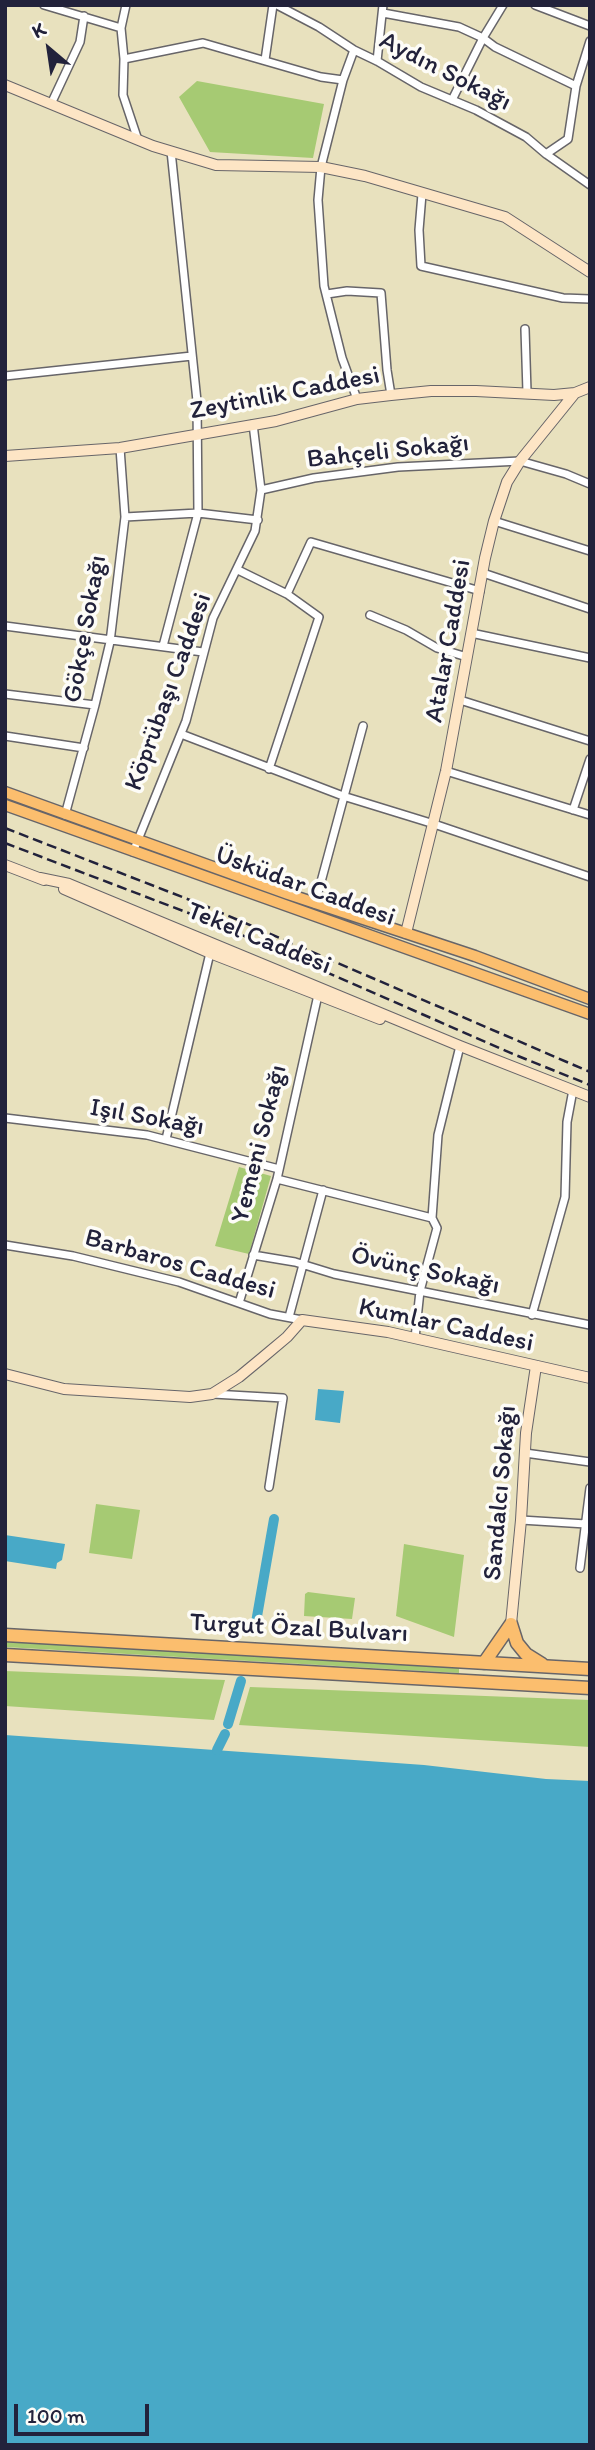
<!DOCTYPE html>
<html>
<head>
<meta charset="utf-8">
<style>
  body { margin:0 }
  #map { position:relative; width:595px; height:2450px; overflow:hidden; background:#e8e1be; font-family:Itim,sans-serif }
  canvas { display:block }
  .frame { position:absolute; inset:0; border:7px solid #22223b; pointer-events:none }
  .north { position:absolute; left:14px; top:14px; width:70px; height:70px; -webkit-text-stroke:5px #fdfcf7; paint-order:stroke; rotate:331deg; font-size:19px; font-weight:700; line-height:28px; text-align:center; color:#22223b }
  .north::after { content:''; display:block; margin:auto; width:24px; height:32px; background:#22223b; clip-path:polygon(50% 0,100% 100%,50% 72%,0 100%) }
  .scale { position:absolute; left:14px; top:2404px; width:135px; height:32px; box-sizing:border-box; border:4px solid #22223b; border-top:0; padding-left:9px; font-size:21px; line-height:24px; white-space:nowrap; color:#22223b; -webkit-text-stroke:5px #fdfcf7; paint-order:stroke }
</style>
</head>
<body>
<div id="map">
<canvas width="595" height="2450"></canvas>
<div class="frame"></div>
<div class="north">K</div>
<div class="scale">100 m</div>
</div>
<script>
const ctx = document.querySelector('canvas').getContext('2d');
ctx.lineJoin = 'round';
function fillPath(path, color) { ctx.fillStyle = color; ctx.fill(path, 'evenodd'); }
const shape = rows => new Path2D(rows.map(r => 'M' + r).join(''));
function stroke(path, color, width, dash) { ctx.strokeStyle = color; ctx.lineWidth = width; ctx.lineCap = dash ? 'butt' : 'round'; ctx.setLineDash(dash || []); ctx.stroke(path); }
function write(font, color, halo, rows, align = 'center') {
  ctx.font = font + ' Itim,sans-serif'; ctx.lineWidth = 7; ctx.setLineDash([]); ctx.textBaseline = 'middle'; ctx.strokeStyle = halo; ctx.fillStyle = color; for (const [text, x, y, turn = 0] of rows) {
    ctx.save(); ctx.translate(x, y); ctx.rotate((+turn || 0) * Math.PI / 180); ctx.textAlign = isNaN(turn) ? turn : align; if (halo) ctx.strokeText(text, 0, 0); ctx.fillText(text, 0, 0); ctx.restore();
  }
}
fillPath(shape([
  [197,81,324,104,313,158,210,152,179,97],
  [239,1167,271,1176,249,1254,215,1246],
  [96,1504,140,1510,132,1559,89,1553],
  [404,1544,464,1555,454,1637,396,1616],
  [308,1592,355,1598,352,1619,304,1616,305,1594],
  [5,1642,185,1651,459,1668,459,1673,5,1647],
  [5,1671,225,1680,214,1720,5,1706],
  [250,1687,590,1700,590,1747,239,1725]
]), '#a6ca73');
fillPath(shape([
  [318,1389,344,1391,340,1423,315,1420],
  [5,1535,65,1544,62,1560,57,1563,56,1569,5,1561],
  [5,1735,424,1765,546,1779,590,1781,590,2445,5,2445]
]), '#48a9c7');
stroke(shape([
  [255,1628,274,1519],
  [228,1724,241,1681],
  [217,1750,225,1734]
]), '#48a9c7', 10);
const street = shape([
  [44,5,121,28],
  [126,5,121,28,124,59,123,95,138,140],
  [277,5,319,27,354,50,377,61,421,87,476,110,526,137,546,154,590,185],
  [535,5,590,26],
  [383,13,459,27,483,38,495,47,576,86],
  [354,50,343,80,321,167,318,200,324,286,342,358,357,399],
  [124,59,203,43,321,77,343,80],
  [265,60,273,5],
  [377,61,383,5],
  [452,100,483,38,503,5],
  [51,104,80,42,84,16],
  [546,154,568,139,576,86,590,41],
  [422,194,419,230,421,266,563,298,590,299],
  [327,294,347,291,381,293,387,370,391,395],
  [525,329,527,392],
  [5,376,192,356],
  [261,490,314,478,398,467,520,461,566,474,590,484],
  [125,517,198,513,258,520],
  [494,521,590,551],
  [238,570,287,594,319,617,269,769],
  [483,573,590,609],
  [287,594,311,542,480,591],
  [370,615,406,630,437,648,467,657],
  [5,626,203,652],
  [471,633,590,658],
  [163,646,198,513,197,401,171,151],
  [5,694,95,705],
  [460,700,590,741],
  [181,734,343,796,434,824,590,877],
  [5,736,84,748],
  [446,771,590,815],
  [573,810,590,759],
  [65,815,95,705,110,642,125,517,120,448],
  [133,852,186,721,213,618,255,531,261,490,253,424],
  [315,904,363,726],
  [5,1118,147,1135,279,1169],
  [166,1139,210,953],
  [277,1179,432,1218],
  [5,1245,73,1256,179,1282,270,1314,302,1320],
  [253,1255,295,1262,334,1274,590,1325],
  [239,1303,277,1179,318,995],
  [532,1315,565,1197,567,1122,573,1090],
  [289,1317,323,1190],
  [415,1338,420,1291,437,1228,432,1218,438,1135,460,1046],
  [213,1394,283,1398,269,1487],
  [525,1453,590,1462],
  [521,1520,586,1524],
  [580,1568,590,1488]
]);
const secondary = shape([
  [5,85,153,146,216,165,321,167,365,176,505,217,590,272],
  [5,456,120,448,276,421,357,399,391,395,431,391,476,391,554,395,575,393],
  [5,865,44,880],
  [40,878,69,884,460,1046,590,1097],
  [64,889,210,953,380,1019],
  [406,933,446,771,485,558,494,521,507,482,520,461,575,393,590,387],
  [5,1374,64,1389,190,1397,212,1394,239,1377,262,1358,287,1337,302,1320,388,1332,590,1378],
  [511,1624,521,1520,526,1433,536,1366]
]);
const primary = shape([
  [5,792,288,894,475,956,590,999],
  [5,805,590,1014]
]);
const highway = shape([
  [511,1624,517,1643,526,1654,542,1664],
  [5,1635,590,1669],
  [5,1655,590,1688],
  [484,1663,511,1624]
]);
stroke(street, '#676569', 10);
stroke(secondary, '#676569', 12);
stroke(primary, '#676569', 13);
stroke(highway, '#676569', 15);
stroke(street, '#fff', 7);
stroke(secondary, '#fde5c5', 10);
stroke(primary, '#fbbe6e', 10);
stroke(highway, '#fbbe6e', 12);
stroke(shape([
  [5,828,208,907,590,1072],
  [5,843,212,922,513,1054,590,1085]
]), '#22223b', 2.5, [10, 5]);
write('26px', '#22223b', '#fdfcf7', [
  ["Aydın Sokağı",445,72,27],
  ["Zeytinlik Caddesi",285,394,-11],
  ["Bahçeli Sokağı",388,452,-6],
  ["Gökçe Sokağı",86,629,-80],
  ["Atalar Caddesi",449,641,-80],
  ["Köprübaşı Caddesi",169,692,-70],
  ["Üsküdar Caddesi",305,887,20],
  ["Tekel Caddesi",259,939,22],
  ["Işıl Sokağı",147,1118,10],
  ["Yemeni Sokağı",260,1144,-76],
  ["Barbaros Caddesi",180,1265,16],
  ["Övünç Sokağı",425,1271,12],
  ["Kumlar Caddesi",446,1326,12],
  ["Sandalcı Sokağı",501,1493,-85],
  ["Turgut Özal Bulvarı",299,1629,3]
]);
</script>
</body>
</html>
